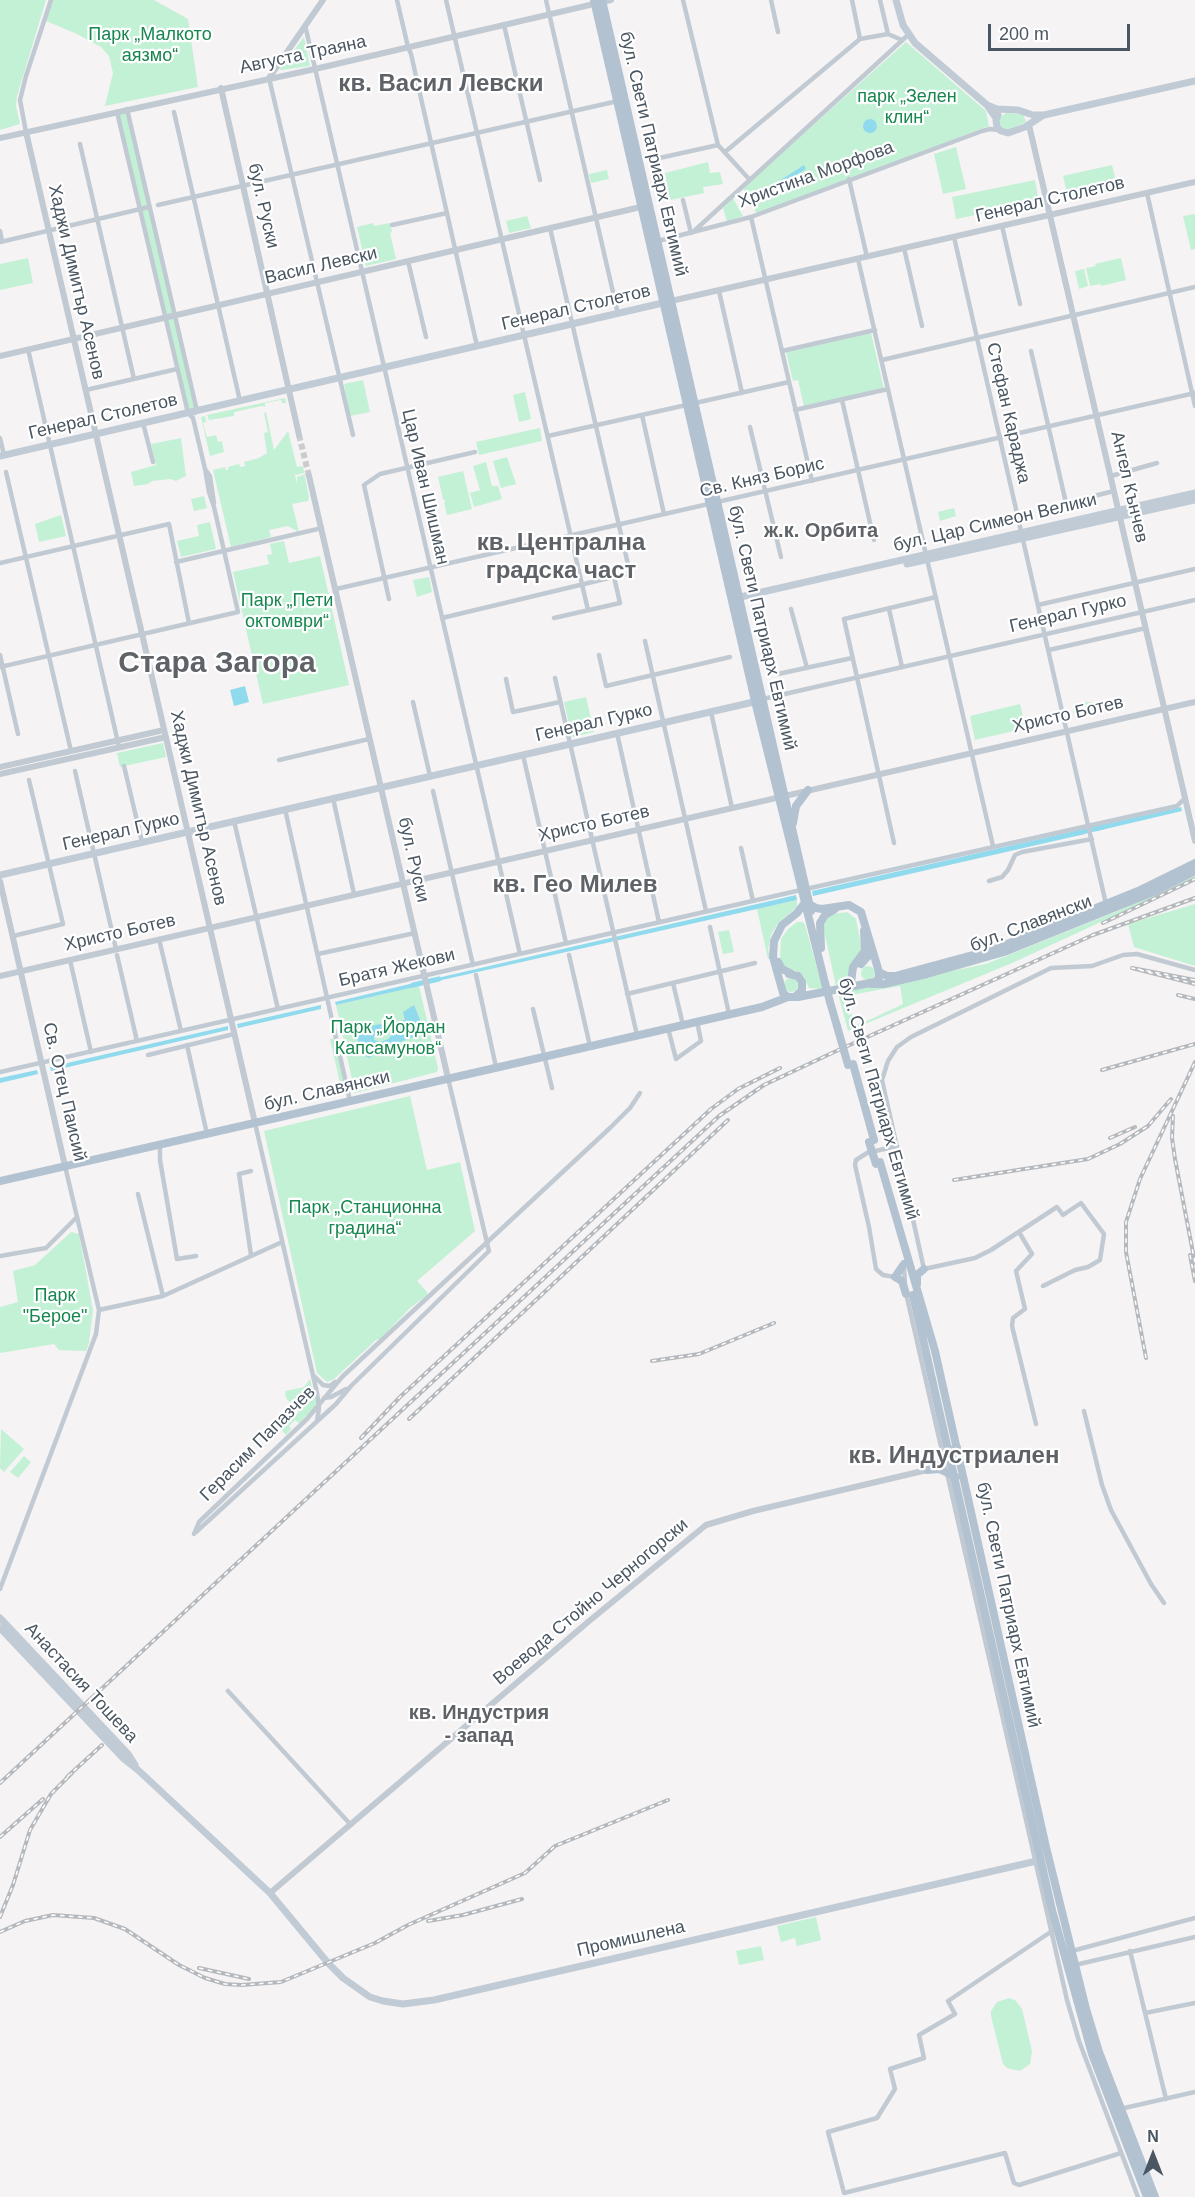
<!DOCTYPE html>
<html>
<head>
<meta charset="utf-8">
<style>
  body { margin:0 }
  #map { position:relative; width:1195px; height:2197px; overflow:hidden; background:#f5f3f3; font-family:Helvetica,sans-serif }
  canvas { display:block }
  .north { position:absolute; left:1123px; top:2125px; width:60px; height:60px; -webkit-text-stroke:4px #fff; paint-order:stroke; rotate:0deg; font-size:16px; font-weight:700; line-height:24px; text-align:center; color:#4a5661 }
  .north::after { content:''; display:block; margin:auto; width:21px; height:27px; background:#4a5661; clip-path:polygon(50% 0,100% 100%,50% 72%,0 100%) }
  .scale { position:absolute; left:988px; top:24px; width:142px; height:27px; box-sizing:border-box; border:3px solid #4a5661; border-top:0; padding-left:8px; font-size:18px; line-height:21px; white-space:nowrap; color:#4a5661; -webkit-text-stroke:4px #fff; paint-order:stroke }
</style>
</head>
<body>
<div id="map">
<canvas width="1195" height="2197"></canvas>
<div class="north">N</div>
<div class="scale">200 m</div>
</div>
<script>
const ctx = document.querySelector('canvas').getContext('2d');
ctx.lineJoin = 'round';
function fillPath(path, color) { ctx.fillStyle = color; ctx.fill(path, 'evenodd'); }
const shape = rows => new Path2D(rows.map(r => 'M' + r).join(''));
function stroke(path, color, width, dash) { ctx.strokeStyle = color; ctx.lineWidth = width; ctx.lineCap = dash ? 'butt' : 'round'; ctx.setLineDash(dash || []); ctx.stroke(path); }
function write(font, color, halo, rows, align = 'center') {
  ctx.font = font + ' Helvetica,sans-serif'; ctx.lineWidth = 4.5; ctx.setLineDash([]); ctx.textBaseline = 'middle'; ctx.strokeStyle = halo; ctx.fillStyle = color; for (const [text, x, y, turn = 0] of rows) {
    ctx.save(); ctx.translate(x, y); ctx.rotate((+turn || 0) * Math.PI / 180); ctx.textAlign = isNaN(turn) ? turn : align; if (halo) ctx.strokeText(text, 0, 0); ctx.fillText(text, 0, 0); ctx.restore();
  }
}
fillPath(shape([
  [0,0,46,0,17,96,16,106,20,124,0,130],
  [53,0,154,0,188,19,198,87,105,106,113,73,109,56,101,47,77,34,46,21],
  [304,37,310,66,280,70,279,70],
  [906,42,986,111,989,126,757,214,743,188],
  [127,109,197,411,188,413,117,111],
  [1006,113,1023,114,1026,122,1008,130,1004,129,999,124,999,118],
  [956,147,966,189,943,194,934,154],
  [708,162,710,173,720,172,723,184,703,187,704,193,670,200,665,173],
  [1112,165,1118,189,1069,200,1063,176],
  [607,170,609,179,591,183,589,174],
  [1035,180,1039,202,956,219,952,197],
  [733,198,743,216,727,222,723,208],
  [1195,214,1195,249,1191,250,1183,216],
  [527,216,531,228,509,233,506,221],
  [373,223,374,226,390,223,392,232,390,233,396,259,366,266,357,227],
  [28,258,33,283,0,290,0,264],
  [1121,258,1126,280,1101,286,1100,284,1090,286,1086,268,1096,266,1095,264],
  [1084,269,1088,286,1079,289,1075,271],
  [871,333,884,389,804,407,798,380,793,381,786,352],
  [363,380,370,412,350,416,344,384],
  [525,392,531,419,519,422,513,395],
  [285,398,286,403,282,403,281,400,265,403,265,407,262,406,234,412,234,416,209,420,207,415],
  [266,412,274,450,288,431,297,467,303,466,304,473,295,475,297,484,297,477,306,474,305,471,308,471,309,475,302,477,305,477,309,498,308,501,292,504,299,532,288,526,269,530,271,537,231,547,213,470,225,467,226,470,228,470,228,467,239,464,240,467,245,466,244,462,259,458,267,453,264,433,268,432,264,413],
  [205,416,206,422,203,423,207,437,216,435,218,442,222,441,224,452,210,456,201,417],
  [540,428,542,441,479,455,476,442],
  [181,438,186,476,176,481,170,479,152,481,148,484,134,486,131,472,156,465,151,444],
  [507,457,516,484,501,488,493,461],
  [486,462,492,486,498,486,502,499,474,507,470,493,480,490,473,466],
  [463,471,472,509,447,515,444,502,446,501,443,499,438,477],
  [204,496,207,508,194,511,191,499],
  [954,508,956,516,940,521,938,512],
  [61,515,66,536,39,542,35,524],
  [210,522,216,549,181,557,177,541,199,536,197,525],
  [284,541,289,563,320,556,349,685,263,704,233,572,269,564,267,555,272,554,270,544],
  [429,577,432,592,417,597,413,580],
  [586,697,594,732,572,737,564,702],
  [1080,702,1097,702,1101,709,1099,712,1077,717,1073,711,1074,707],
  [1020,704,1026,728,975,740,970,716],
  [163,743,166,757,120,767,117,753],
  [1195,875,1195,877,1183,884,1012,963,848,1031,838,993,860,986,872,987,986,964,1120,910],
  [900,986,903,1004,867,1021,855,1025,852,1014,848,1015,845,996],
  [797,900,797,907,778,923,771,935,768,949,770,959,768,959,757,909],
  [1195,904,1195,966,1134,947,1128,924],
  [847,912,856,919,862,950,848,980,844,984,836,986,823,926,827,918,834,914],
  [797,922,803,922,805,925,823,989,809,988,803,976,797,971,785,968,780,960,781,939,788,929],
  [729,930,734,952,723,954,718,932],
  '861 973a7 7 0 1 1 14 0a7 7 0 1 1-14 0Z',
  '784 985a7 7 0 1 1 14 0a7 7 0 1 1-14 0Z',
  [419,986,438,1068,437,1072,355,1093,336,1005],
  [335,1038,347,1091,342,1092,330,1039],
  [410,1096,427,1170,460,1162,475,1231,417,1281,427,1292,427,1295,410,1308,387,1332,379,1340,377,1339,334,1379,327,1382,317,1373,264,1131],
  [71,1232,79,1234,93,1310,89,1343,86,1351,59,1350,54,1344,0,1353,0,1307,18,1302,13,1271,35,1265],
  [310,1379,314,1395,317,1398,315,1408,299,1423,295,1420,289,1426,291,1429,286,1435,280,1428,299,1412,286,1398,285,1393,286,1391,304,1387],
  [1,1429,24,1449,4,1472,0,1468],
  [24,1456,31,1462,18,1478,10,1472],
  [816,1917,821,1940,797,1946,795,1938,781,1942,777,1926],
  [761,1946,764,1960,739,1965,736,1951],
  [1009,1998,1015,2000,1022,2009,1032,2051,1030,2064,1020,2071,1007,2068,1003,2064,991,2016,991,2011,997,2002]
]), '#c3f1d5');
fillPath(shape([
  '863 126a7 7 0 1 1 14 0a7 7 0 1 1-14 0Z',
  [804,165,806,169,778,186,776,183],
  [245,686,249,702,234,706,230,690],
  [1181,807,1182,811,1097,831,1096,826],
  [1083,829,1085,834,813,896,812,891],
  [796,895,797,900,433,982,433,979],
  [418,982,419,986,336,1005,335,1002],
  [321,1005,321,1009,238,1028,237,1024],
  [414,1005,421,1022,419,1030,414,1037,386,1047,378,1054,371,1056,371,1058,361,1055,356,1034,357,1023,360,1022,369,1026,405,1020,403,1012],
  [391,1028,394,1033,388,1039,381,1042,374,1040,374,1036,378,1032],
  [228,1026,228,1030,51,1071,50,1067],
  [37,1070,38,1074,0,1083,0,1078]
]), '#90daee');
stroke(shape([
  [1077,833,1103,827],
  [413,985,439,979]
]), '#90daee', 5);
stroke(shape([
  [299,435,309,476]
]), '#caccce', 6, [6, 3]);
stroke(shape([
  [397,0,408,47,411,54,477,346],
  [446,0,588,610],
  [546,0,618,314],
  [683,0,718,145,749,179],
  [771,0,778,32],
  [880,0,888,34],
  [305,25,520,954],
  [504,25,540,180],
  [860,39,888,34,902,40],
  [269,78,353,435],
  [127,109,197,411,195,413],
  [174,112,240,401],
  [26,132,20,100,26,76,51,0],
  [80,144,134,379],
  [725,152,860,39,852,0],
  [655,159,718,145],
  [849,179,867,257],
  [1147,193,1195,406],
  [683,200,691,233],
  [158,205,618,101],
  [751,217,812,481],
  [392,225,447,213],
  [1002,226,1020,304],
  [0,231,2,241],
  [693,232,908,35],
  [954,237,1106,904],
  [658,241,751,217,982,131,990,129,998,130],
  [0,242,149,207],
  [904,248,922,326],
  [858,259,993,846],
  [408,261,426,337],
  [719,291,742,393],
  [28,349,119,747],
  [782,351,875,330],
  [1031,351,1066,503,1114,491],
  [882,360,1195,287],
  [86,390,177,369],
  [842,400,874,540],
  [795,410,888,389],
  [642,415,664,514],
  [143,423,153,462],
  [750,427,781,557],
  [548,436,789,382],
  [0,438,4,455],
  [205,469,210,476,214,503],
  [6,472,71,751],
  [1111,476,1157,463],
  [176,562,322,528],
  [0,563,169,524,189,623],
  [336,589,1195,393],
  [389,599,364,485,380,474,475,452],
  [1038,605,1195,569],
  [791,609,807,668],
  [889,609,902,667],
  [442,618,630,573,550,228],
  [554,618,620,603,614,577],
  [645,641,706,911],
  [1049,650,1146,628],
  [0,655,18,734],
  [599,655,606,686,730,657],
  [0,667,238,612,214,507,209,492,205,469,193,418,188,413,117,112],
  [778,674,852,658],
  [555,678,637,1035],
  [506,679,513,712,560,702],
  [763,699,1195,600],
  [413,702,430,776],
  [711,712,732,808],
  [617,733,659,922],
  [523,755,566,943],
  [279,760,369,739],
  [124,766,142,842],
  [75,771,116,949],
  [433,791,473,965],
  [333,798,354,894],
  [285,809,350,1101],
  [234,821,278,1009],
  [894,843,844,619,936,597],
  [741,848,753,901],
  [989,881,1002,877,1008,870,1015,855,1022,852,1092,839],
  [806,889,1177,806,1185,798],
  [710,927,729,1014],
  [13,936,63,924,29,780],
  [159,939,181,1031],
  [318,954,415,933],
  [117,955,137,1041],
  [569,955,590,1046],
  [70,960,91,1052],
  [476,975,496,1067],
  [673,983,683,1025],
  [627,994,755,963],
  [533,1009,552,1088],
  [668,1028,676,1059,701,1041,697,1021],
  [187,1045,207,1134],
  [148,1055,234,1034],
  [0,1072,801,890],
  [255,1123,317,1393,319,1408,317,1421],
  [160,1144,160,1160,177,1259,196,1256],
  [138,1194,163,1296],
  [1019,1232,1032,1254,1016,1271,1025,1309,1013,1318,1012,1326,1036,1424],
  [251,1255,239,1174,251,1171],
  [0,1256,46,1248,77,1217],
  [904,1266,905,1285],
  [895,1277,883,1275,876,1269,869,1227,855,1165,856,1160,867,1153,897,1146],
  [1043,1286,1075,1270,1088,1267,1100,1260,1104,1234,1081,1203,1063,1215,1057,1207,991,1250,975,1258,924,1269,882,1080,888,1061,897,1047,911,1037,1051,968,1092,966,1123,955,1137,954,1195,970],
  [906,1293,1067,2000,1079,2041,1138,2197],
  [99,1310,163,1296,282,1242],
  [313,1375,323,1385,330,1386,335,1382],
  [324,1398,331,1397,346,1389],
  [1084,1411,1102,1485,1111,1510,1151,1584,1164,1603],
  [196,1532,336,1404,351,1386,489,1251,448,1078],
  [194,1534,199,1522,307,1419,342,1377,610,1128,630,1108,640,1093],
  [0,1589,96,1334,99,1310,65,1166],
  [228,1691,351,1825],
  [1052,1931,948,2001,955,2014,919,2035,924,2058,890,2069,895,2089,877,2118,828,2132,844,2193,1005,2153,1014,2183,1019,2185,1121,2153],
  [1072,1951,1195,1918],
  [1130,1951,1166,2099],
  [1075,1965,1195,1937],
  [1145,2013,1195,2003],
  [1120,2109,1195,2092]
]), '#c1cad2', 4.5);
stroke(shape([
  [269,78,323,0],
  [221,88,299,435],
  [1029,125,1195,841],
  [26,132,255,1123],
  [0,138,315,69,611,0],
  [671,301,1195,182],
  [0,356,645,206],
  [309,476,448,1078],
  [0,767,164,730],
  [0,774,166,737],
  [0,881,65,1166],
  [0,976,1195,702],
  [270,1893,588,1622,706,1525,753,1511,927,1470,937,1464,949,1449,958,1447]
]), '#c1cad2', 6);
stroke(shape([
  [896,0,903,25,915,43,987,105,996,118],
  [987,105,997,109,1018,110,1033,115,1044,115,1195,81],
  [998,115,996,120,997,127,1001,131,1008,133,1025,127,1042,116],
  [0,456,667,302],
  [907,564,1195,500],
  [736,598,1195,493],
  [0,875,758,701],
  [0,1618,128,1754,135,1765],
  [0,1628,124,1759,138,1770,270,1893,328,1963,343,1978,370,1997,383,2001,403,2004,434,2000,1041,1860]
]), '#c1cbd6', 7);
stroke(shape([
  [594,0,755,701,825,983],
  [602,0,811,911],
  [793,823,796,806,808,790],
  [804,904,797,913,782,925,774,941,773,957,783,993,788,997,798,997,875,982,879,978,879,972,861,912,849,905,822,909,816,908,809,904],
  [821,948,820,923,825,915,835,909],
  [778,962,782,969,792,974],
  [861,964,868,956,869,946],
  [879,972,887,976,895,976,995,949,1138,891,1195,863],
  [789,974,798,976,802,982,802,990,796,996],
  [851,983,853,967,865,951,864,931],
  [871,984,884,984,927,974,1004,952,1158,890,1195,871],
  [830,1002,837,1026],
  [853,1064,874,1140],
  [880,1162,935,1351,1046,1847,1086,2009,1099,2052,1155,2197],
  [0,1181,762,1007,788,997],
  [904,1264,895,1277,902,1281,906,1294],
  [917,1284,917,1275,924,1269],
  [913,1295,1052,1910,1092,2054,1147,2197],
  [927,1470,939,1469,956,1477]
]), '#b3c2d1', 8);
const rail = shape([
  [1103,923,1195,879],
  [1195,980,1132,968,1195,984],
  [1178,995,1195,999],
  [1102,1070,1195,1044],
  [1173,1116,1172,1138,1175,1159,1195,1263],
  [1110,1138,1135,1127],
  [954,1180,1088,1159,1120,1144,1148,1126,1171,1099],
  [1190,1255,1195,1281],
  [1146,1358,1126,1252,1126,1222,1140,1179,1195,1062],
  [652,1361,699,1354,774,1323],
  [409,1419,728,1120],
  [361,1438,400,1397,711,1109,738,1089,780,1068],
  [67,1777,102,1745],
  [0,1783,719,1116,764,1085,832,1053,1093,935,1195,898],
  [0,1837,43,1799],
  [0,1917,13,1885,30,1830,51,1794,72,1773],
  [428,1921,463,1915,522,1899],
  [0,1932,25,1921,53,1915,94,1918,125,1929,179,1965,205,1978,225,1984,242,1985,281,1982,375,1943,408,1925,525,1873,555,1846,668,1800],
  [199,1968,249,1979]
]);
stroke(rail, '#b5b8bd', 4);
stroke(rail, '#fff', 1.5, [4.5]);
stroke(shape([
  [825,983,830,1002],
  [837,1026,848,1065],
  [869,1142,876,1164]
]), '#b3c2d1', 8);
write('18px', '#17864f', '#fff', [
  ["Парк „Малкото",150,35],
  ["аязмо“",150,56],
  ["парк „Зелен",907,97],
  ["клин“",907,118],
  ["Парк „Пети",287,601],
  ["октомври“",287,622],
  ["Парк „Йордан",388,1028],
  ["Капсамунов“",388,1049],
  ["Парк „Станционна",365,1208],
  ["градина“",365,1229],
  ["Парк",55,1296],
  ["\"Берое\"",55,1317]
]);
write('18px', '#4a5661', '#fff', [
  ["Августа Траяна",303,55,-12],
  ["бул. Свети Патриарх Евтимий",653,154,77],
  ["Христина Морфова",816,175,-20],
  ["Генерал Столетов",1050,200,-13],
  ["бул. Руски",263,206,77],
  ["Васил Левски",321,266,-13],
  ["Хаджи Димитър Асенов",76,282,77],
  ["Генерал Столетов",576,308,-13],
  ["Стефан Караджа",1008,413,77],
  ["Генерал Столетов",103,417,-13],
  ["Св. Княз Борис",762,478,-13],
  ["Цар Иван Шишман",425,487,77],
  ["Ангел Кънчев",1129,487,77],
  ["бул. Цар Симеон Велики",995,523,-13],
  ["Генерал Гурко",1068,614,-13],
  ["бул. Свети Патриарх Евтимий",762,628,77],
  ["Христо Ботев",1068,715,-13],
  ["Генерал Гурко",594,723,-13],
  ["Хаджи Димитър Асенов",198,808,77],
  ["Христо Ботев",594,824,-13],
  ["Генерал Гурко",121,832,-13],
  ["бул. Руски",413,860,77],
  ["бул. Славянски",1031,924,-21],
  ["Христо Ботев",120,933,-13],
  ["Братя Жекови",397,968,-13],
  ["бул. Славянски",327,1091,-13],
  ["Св. Отец Паисий",64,1092,77],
  ["бул. Свети Патриарх Евтимий",878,1099,74],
  ["Герасим Папазчев",258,1444,-45],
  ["Воевода Стойно Черногорски",591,1602,-40],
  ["бул. Свети Патриарх Евтимий",1008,1605,78],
  ["Анастасия Тошева",81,1683,47],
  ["Промишлена",631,1939,-13]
]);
write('bold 20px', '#5f6368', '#fff', [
  ["ж.к. Орбита",821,531],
  ["кв. Индустрия",479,1713],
  ["- запад",479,1736]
]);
write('bold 24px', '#5f6368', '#fff', [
  ["кв. Васил Левски",441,84],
  ["кв. Централна",561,543],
  ["градска част",561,571],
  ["кв. Гео Милев",575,885],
  ["кв. Индустриален",954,1456]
]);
write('bold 30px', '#5f6368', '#fff', [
  ["Стара Загора",217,664]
]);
</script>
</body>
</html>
